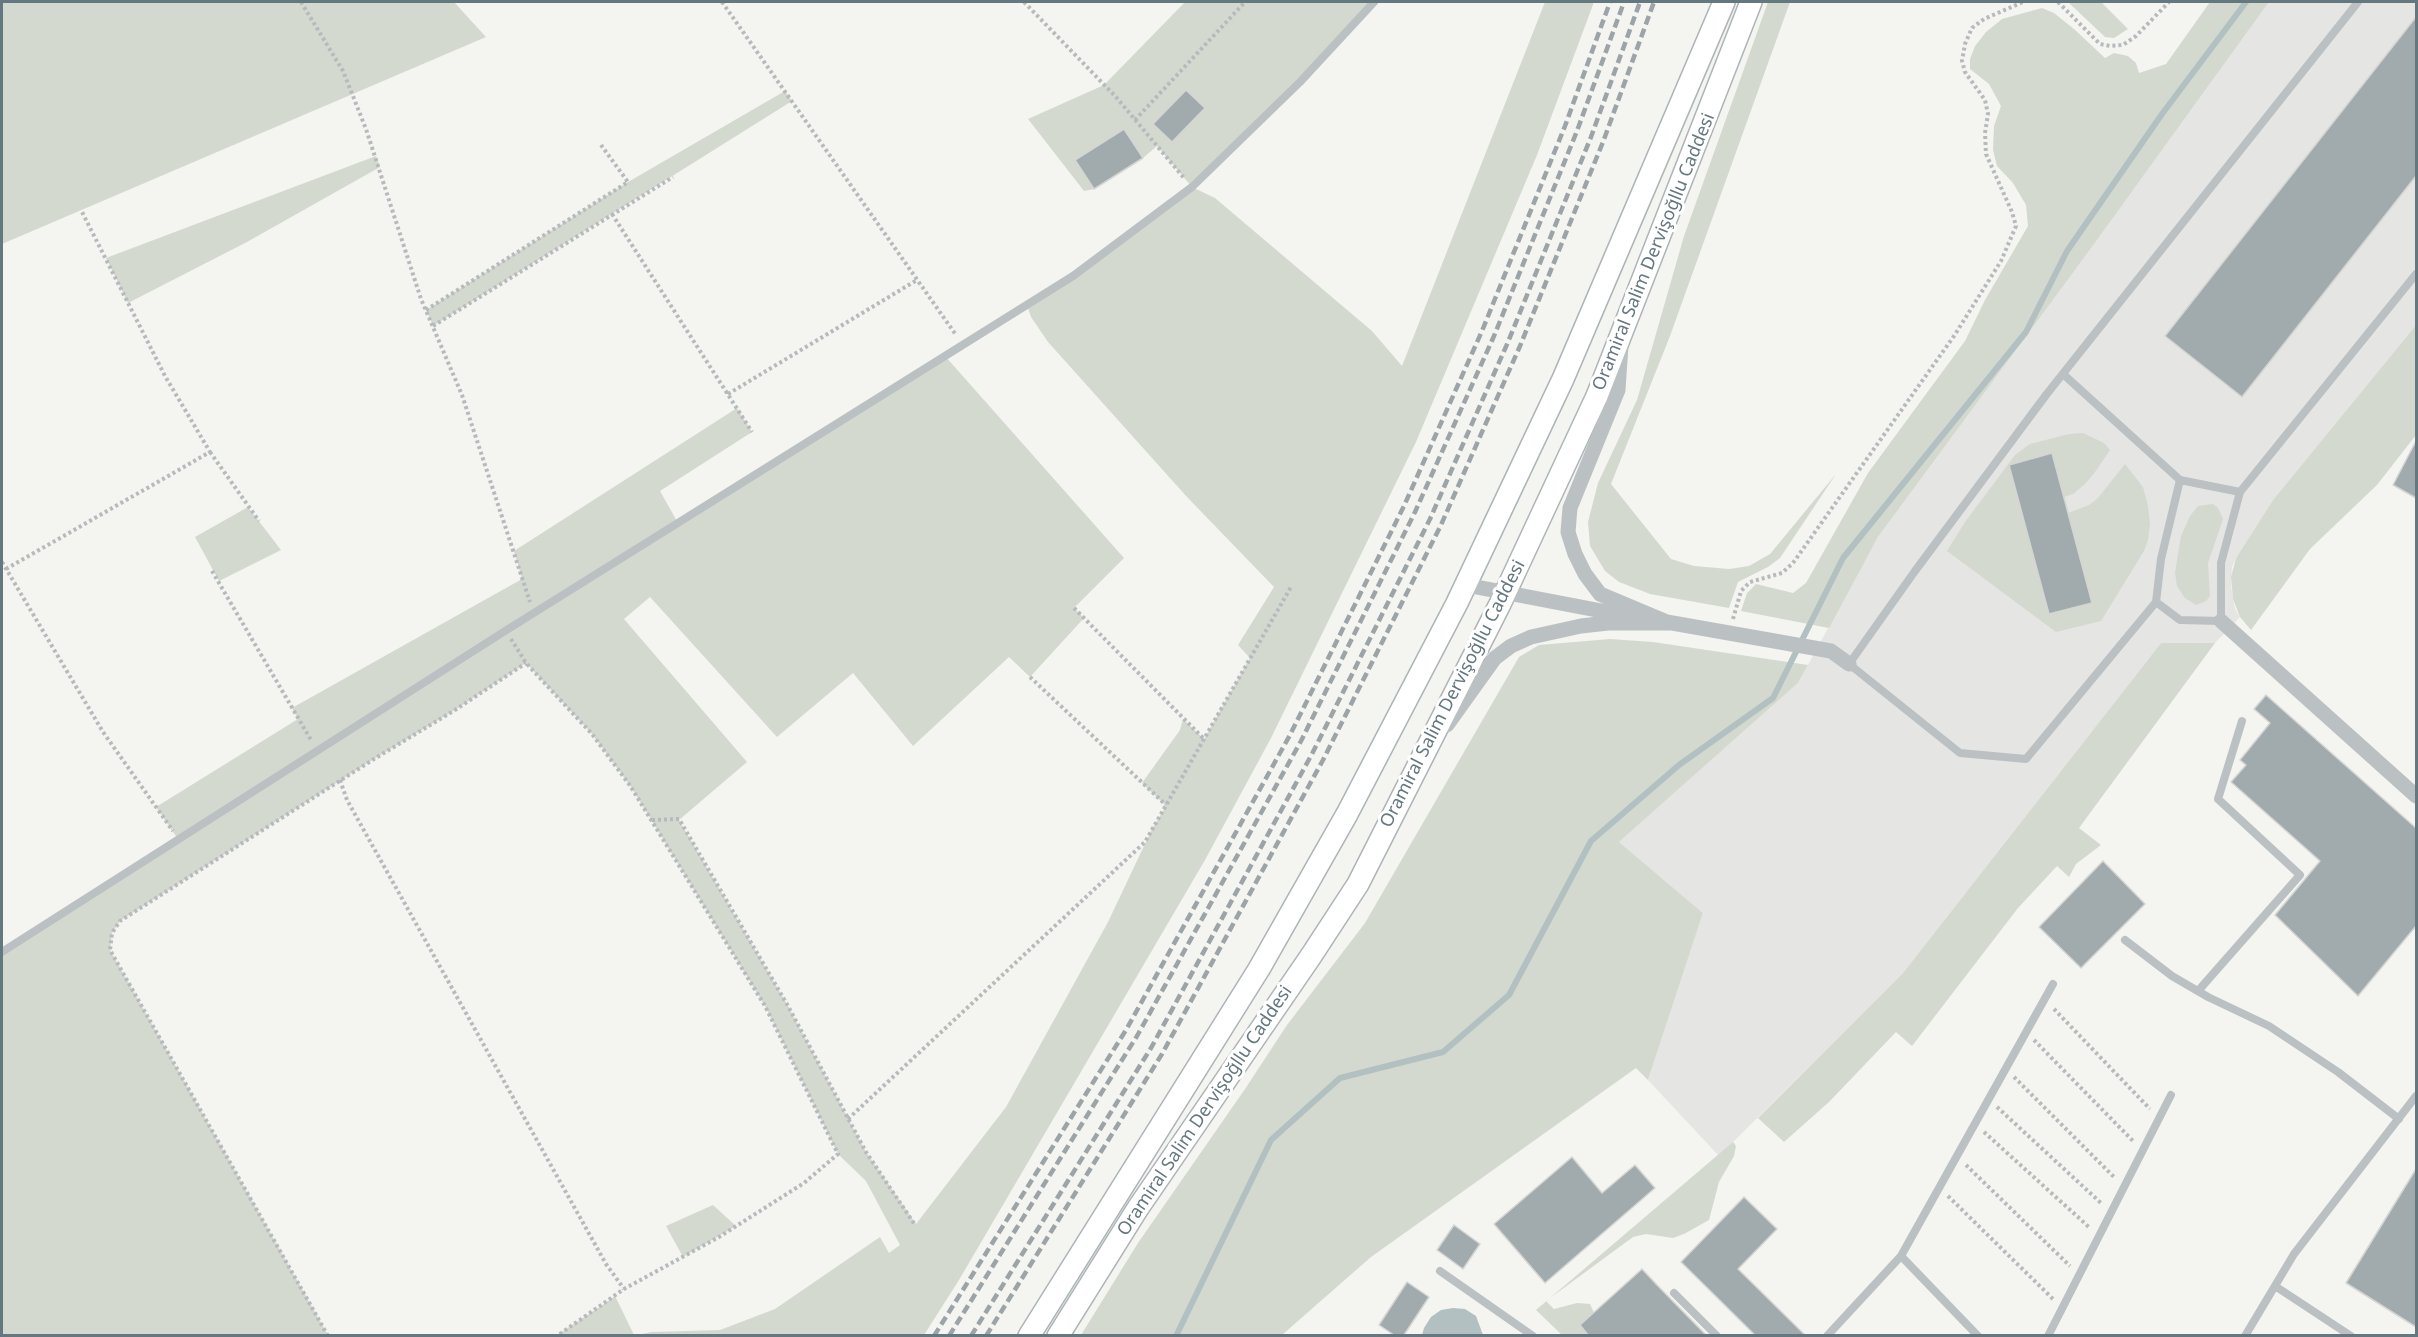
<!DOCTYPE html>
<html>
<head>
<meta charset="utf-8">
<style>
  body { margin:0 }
  #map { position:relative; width:2418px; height:1337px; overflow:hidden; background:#f4f4f0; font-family:"Noto Sans",sans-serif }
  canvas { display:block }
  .frame { position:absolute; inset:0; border:3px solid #65777f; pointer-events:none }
</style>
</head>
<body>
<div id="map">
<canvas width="2418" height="1337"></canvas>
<div class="frame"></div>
</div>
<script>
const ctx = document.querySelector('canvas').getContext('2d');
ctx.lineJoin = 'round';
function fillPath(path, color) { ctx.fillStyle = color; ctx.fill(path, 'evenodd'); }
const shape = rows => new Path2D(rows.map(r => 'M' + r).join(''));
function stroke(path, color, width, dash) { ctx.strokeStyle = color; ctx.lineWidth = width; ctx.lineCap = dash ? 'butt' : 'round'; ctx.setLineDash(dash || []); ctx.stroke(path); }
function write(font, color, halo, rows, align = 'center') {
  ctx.font = font + ' "Noto Sans",sans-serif'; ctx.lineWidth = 6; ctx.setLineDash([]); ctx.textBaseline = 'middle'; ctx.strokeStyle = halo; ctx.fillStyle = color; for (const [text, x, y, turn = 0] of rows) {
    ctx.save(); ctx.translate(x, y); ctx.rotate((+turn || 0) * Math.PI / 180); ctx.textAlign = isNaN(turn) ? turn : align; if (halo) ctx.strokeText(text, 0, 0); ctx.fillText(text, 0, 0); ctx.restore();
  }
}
fillPath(shape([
  [2269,2,2416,2,2416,325,2273,500,2236,558,2232,567,2231,586,2235,609,2240,617,2215,643,2161,643,1903,973,1719,1156,1648,1080,1703,913,1619,842,1798,683,1878,537,2092,247]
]), '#e5e5e4');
fillPath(shape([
  [2,2,454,2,486,37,2,244],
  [1185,2,1374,2,1192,187,1215,198,1372,331,1402,366,1545,2,1594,2,1537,155,1416,442,1271,738,1205,860,959,1280,924,1335,638,1335,651,1332,720,1330,775,1309,880,1237,889,1253,900,1245,866,1181,838,1154,765,1006,631,787,592,734,526,663,455,710,374,759,120,921,112,933,110,950,328,1335,2,1336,2,952,178,839,156,807,298,719,292,708,522,579,514,551,737,408,752,432,660,491,678,523,945,356,1124,558,1074,608,1084,618,1030,677,1009,657,913,746,853,673,777,737,650,597,624,619,747,762,679,820,788,1006,866,1152,916,1224,1006,1107,1108,922,1152,829,1166,806,1142,783,1180,730,1183,719,1204,739,1250,658,1238,645,1274,587,1187,497,1048,342,1031,317,1027,305,1192,187,1157,146,1143,158,1124,129,1076,160,1094,189,1084,191,1028,119,1104,85],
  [1768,2,1790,2,1670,336,1611,484,1671,559,1694,566,1729,569,1749,566,1770,554,1836,474,1780,558,1768,567,1738,582,1729,608,1650,594,1619,582,1605,571,1590,546,1588,522,1598,483,1637,400,1684,236],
  [2068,2,2101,2,2128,29,2114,38,2105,37],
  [2210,2,2269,2,2092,247,1878,537,1829,628,1741,611,1747,593,1756,584,1793,593,1806,583,1868,473,1965,341,1985,300,2028,226,2026,205,2013,183,1997,166,1993,150,1994,126,2001,106,1989,84,1970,69,1970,59,1975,46,1986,32,2002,19,2042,8,2054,13,2074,29,2105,58,2114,53,2128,56,2136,63,2139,73,2166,64],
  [785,91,792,101,433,326,426,310,628,182],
  [376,156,380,167,247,242,128,303,106,258],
  [2416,325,2416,435,2377,485,2310,549,2251,630,2240,617,2233,599,2231,577,2236,558,2273,500],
  [2083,433,2104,443,2110,450,2095,472,2085,484,2073,494,2064,497,2068,513,2089,505,2098,498,2125,464,2143,487,2148,506,2150,524,2148,540,2144,551,2101,621,2056,632,1947,551,1965,522,2015,455,2030,444,2069,434],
  [2213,504,2218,508,2223,519,2208,563,2210,596,2206,601,2196,605,2185,598,2177,586,2175,573,2181,536,2190,516,2198,506],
  [248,507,281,550,219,581,195,537],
  [1610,639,1653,642,1808,665,1798,683,1619,842,1703,913,1648,1080,1636,1068,1371,1257,1282,1335,1081,1335,1138,1243,1245,1089,1287,1025,1365,923,1519,657,1539,645],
  [2161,643,2215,643,2079,828,2101,845,2076,864,2069,877,2057,866,2018,908,1912,1046,1896,1032,1829,1102,1784,1142,1758,1118,1903,973],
  [1733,1142,1736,1146,1734,1156,1719,1182,1709,1220,1684,1234,1673,1238,1646,1234,1633,1237,1546,1301,1554,1309,1577,1303,1590,1304,1594,1313,1580,1325,1588,1335,1562,1335,1536,1310],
  [713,1205,736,1226,683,1257,666,1226],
  [615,1296,634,1335,557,1335,601,1306]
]), '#d4d9d0');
fillPath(shape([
  [1453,1308,1465,1309,1476,1316,1483,1335,1422,1335,1424,1328,1431,1317,1441,1310]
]), '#b3c0c2');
stroke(shape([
  [1176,1336,1271,1140,1340,1078,1443,1052,1509,995,1591,841,1679,765,1773,698,1843,558,2026,332,2067,251,2162,114,2246,2]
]), '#b3c0c2', 6);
const building = shape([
  [2416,17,2416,176,2242,397,2165,336,2416,17],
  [1186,90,1205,108,1172,142,1153,124,1186,90],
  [1124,129,1143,158,1094,189,1075,160,1124,129],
  [2416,441,2416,498,2393,485,2416,441],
  [2052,453,2092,603,2049,614,2009,465,2052,453],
  [2266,695,2416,828,2416,926,2358,996,2275,915,2320,861,2231,782,2246,765,2240,760,2270,723,2254,709,2266,695],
  [2103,861,2145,904,2081,968,2039,927,2103,861],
  [1572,1157,1602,1193,1635,1165,1655,1188,1545,1283,1494,1224,1572,1157],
  [2416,1169,2416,1327,2346,1283,2416,1169],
  [1744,1197,1777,1229,1738,1269,1805,1335,1755,1335,1681,1262,1744,1197],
  [1454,1225,1480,1244,1463,1269,1437,1250,1454,1225],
  [1642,1269,1657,1285,1706,1335,1588,1335,1580,1325,1642,1269],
  [1407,1282,1429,1297,1404,1335,1394,1335,1379,1325,1407,1282]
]);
fillPath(building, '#a1abae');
stroke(building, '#d5d5d3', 1.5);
const secondary = shape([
  [1029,1336,1259,969,1347,814,1457,603,1563,379,1724,2],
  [1058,1336,1138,1208,1311,956,1358,884,1500,604,1597,396,1751,2]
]);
stroke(secondary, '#adb4b7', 24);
stroke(shape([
  [301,2,343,71,366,129,421,299,462,395,530,602],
  [722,2,956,335],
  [1024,2,1116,97,1184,178],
  [2058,2,2100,44,2110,46,2123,45,2136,36,2169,2],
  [1135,120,1245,2],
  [612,214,752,432],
  [426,310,628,182,601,145],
  [433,326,673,177],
  [728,394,917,280],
  [210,452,259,521],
  [2,562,103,732,173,831],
  [6,569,210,452,165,376,81,210],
  [212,571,311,740],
  [1074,608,1204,739],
  [1733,619,1741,591,1750,582,1782,573,1793,563,1954,336,2001,261,2016,226,2012,212,1986,154,1985,133,1988,114,1985,100,1965,72,1962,61,1965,44,1972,28,1984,19,2023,2],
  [511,639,526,663,592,734,631,787,765,1006,838,1154,804,1183,719,1237,624,1289,557,1336],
  [1030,677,1166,805],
  [340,780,347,800,606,1264,624,1289],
  [652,820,679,819,788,1006,866,1152,915,1225],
  [2054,1009,2150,1109],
  [2034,1040,2134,1142],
  [2014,1077,2115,1178],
  [1997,1107,2102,1204],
  [848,1119,1145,842,1291,587],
  [1984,1132,2090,1228],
  [1966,1165,2070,1266],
  [1948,1196,2054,1300],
  [328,1336,110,950,112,933,120,921,374,759,455,710,526,663]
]), '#b7babc', 4, [3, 3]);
stroke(shape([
  [2358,2,2046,395,1915,571,1849,664,1960,753,2026,759,2156,602,2180,620,2221,621,2221,563,2240,492,2416,274],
  [2063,374,2180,480],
  [2156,602,2161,559,2180,480,2240,492],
  [2125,940,2172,976,2208,997,2269,1026,2338,1072,2399,1119],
  [2,952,505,631,1073,276,1192,187,1300,82,1374,2],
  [2198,991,2300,875,2218,799,2242,721],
  [1901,1256,1978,1336],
  [1440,1271,1533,1336],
  [2275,1286,2351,1336],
  [1674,1293,1717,1336],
  [1827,1336,1901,1256,2053,984],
  [2048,1336,2171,1095],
  [2245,1336,2294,1254,2416,1096]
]), '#bbc0c2', 8);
stroke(shape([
  [1466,585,1628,616],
  [1661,621,1831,651,1849,664],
  [2221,621,2416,796],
  [1447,725,1495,658,1511,646,1531,637,1581,626,1608,623,1669,623,1600,594,1585,574,1575,554,1568,532,1570,508,1618,390,1621,345]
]), '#bbc0c2', 15);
stroke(secondary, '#fff', 21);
stroke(shape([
  [934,1336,1126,1030,1290,735,1404,506,1482,331,1565,126,1610,2],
  [949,1336,1137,1036,1301,741,1415,512,1494,336,1577,131,1624,2],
  [971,1336,1151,1048,1312,754,1430,519,1508,342,1591,137,1640,2],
  [986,1336,1162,1054,1323,760,1441,525,1520,346,1603,142,1654,2]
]), '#9da4a8', 4.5, [9, 4.5]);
write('18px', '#65777f', '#fff', [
  ["Oramiral Salim Dervişoğllu Caddesi",1654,252,-68],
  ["Oramiral Salim Dervişoğllu Caddesi",1453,694,-63],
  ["Oramiral Salim Dervişoğllu Caddesi",1205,1111,-56]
]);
</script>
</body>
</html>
